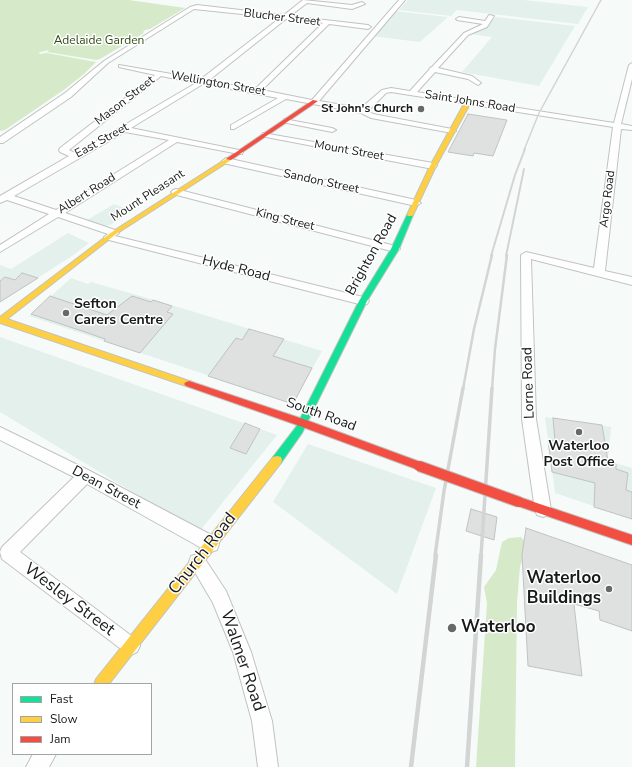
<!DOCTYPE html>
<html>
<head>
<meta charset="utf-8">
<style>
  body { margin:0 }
  #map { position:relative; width:632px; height:767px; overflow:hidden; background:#f6fbf9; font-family:"Nunito Sans",sans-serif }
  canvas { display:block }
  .legend { position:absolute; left:12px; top:683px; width:140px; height:72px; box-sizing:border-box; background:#fff; border:1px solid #a2a3a3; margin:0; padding:5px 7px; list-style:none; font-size:12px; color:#171a19 }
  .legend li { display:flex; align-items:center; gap:8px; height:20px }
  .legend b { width:20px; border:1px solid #a2a3a3 }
</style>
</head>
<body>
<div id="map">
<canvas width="632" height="767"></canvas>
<ul class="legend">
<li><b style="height:5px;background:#16e098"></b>Fast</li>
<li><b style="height:5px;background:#ffcf43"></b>Slow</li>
<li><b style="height:5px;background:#f24e42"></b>Jam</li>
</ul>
</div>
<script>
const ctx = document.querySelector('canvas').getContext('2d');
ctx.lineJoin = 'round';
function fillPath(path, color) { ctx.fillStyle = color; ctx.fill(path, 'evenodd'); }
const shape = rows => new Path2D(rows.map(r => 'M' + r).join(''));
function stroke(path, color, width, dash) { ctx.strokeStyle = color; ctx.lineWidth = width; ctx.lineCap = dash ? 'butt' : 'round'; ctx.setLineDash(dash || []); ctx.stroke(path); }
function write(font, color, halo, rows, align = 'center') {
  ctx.font = font + ' "Nunito Sans",sans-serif'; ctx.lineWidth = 3; ctx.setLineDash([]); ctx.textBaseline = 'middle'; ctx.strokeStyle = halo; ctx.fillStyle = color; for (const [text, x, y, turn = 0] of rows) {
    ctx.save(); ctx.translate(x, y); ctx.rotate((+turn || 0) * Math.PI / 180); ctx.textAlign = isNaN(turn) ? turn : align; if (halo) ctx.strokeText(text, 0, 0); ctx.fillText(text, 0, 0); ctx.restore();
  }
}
fillPath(shape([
  [408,0,524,0,588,7,578,24,457,10,451,16,399,10],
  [394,11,448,17,420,42,372,36],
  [496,17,575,26,539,86,462,72,492,37,471,34,482,29],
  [114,204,132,211,110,225,106,226,87,220],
  [68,233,89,243,75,254,0,302,0,265,11,269],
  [71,278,88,284,91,282,165,303,322,351,294,402,252,390,29,316],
  [0,337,277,435,199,532,0,412],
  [545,417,611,427,609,453,603,457,605,460,632,468,632,519,555,493],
  [308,444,436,488,397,594,273,502]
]), '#e4f0eb');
fillPath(shape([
  [0,0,129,0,185,8,150,29,145,30,143,32,144,33,100,59,96,60,47,52,49,50,40,52,39,53,40,54,47,53,96,62,84,74,65,89,5,130,0,131],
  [521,537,529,546,520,566,517,603,515,767,476,767,487,603,484,587,496,570,502,542,509,538]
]), '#d6e9c8');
const building = shape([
  [468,114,507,120,493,156,474,153,473,156,448,152,468,114],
  [22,273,38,278,0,302,0,281,5,277,15,280,22,273],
  [50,296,107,315,132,296,151,302,153,300,172,306,167,312,173,314,140,353,104,341,105,339,85,332,31,314,50,296],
  [249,329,284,339,273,356,312,368,293,404,208,376,236,338,242,340,249,329],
  [553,418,602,425,608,461,616,464,616,469,628,473,626,490,632,492,632,519,594,507,595,483,552,472,548,440,555,441,553,418],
  [245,423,260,429,246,454,230,448,245,423],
  [471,509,497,517,494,540,466,531,471,509],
  [526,528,632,565,632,631,600,620,599,611,574,604,582,676,528,666,522,555,526,528]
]);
fillPath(building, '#dee1df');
stroke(building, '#c0c3c1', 1);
const street = shape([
  [303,0,352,5,362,2,365,4,352,9,307,3,290,16,368,25,371,27,368,29,329,24,262,90,312,100,399,0,405,0,319,101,361,108,382,90,391,88,410,91,429,70,430,68,432,67,464,33,483,24,457,20,456,19,459,17,485,21,489,15,494,16,487,27,468,35,438,68,472,76,481,83,478,85,468,79,435,72,417,92,614,123,629,65,632,63,632,79,621,124,632,126,632,130,621,129,605,271,632,277,632,285,531,259,536,419,551,510,549,515,543,517,537,515,535,510,522,419,521,255,526,252,594,268,613,127,391,92,386,93,368,111,373,114,452,129,456,131,452,133,371,118,361,113,286,99,234,129,231,129,231,125,278,98,203,84,131,128,239,150,242,150,243,152,242,154,239,154,177,142,65,213,118,231,119,233,115,236,363,297,367,298,369,301,367,304,363,305,105,239,104,237,108,234,58,217,0,252,0,245,49,214,7,200,0,203,0,196,69,156,60,152,59,150,60,148,155,75,119,67,119,65,201,79,280,18,194,9,108,63,71,97,3,143,0,143,0,137,65,93,104,61,190,7,197,5,284,15,303,0],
  [286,19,323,23,255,89,208,81,286,19],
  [161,76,196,83,121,127,75,153,69,150,161,76],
  [125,132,169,140,56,210,14,196,125,132],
  [284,119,332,128,336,130,332,132,287,123,284,123,284,119],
  [263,133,433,163,437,166,433,169,266,137,263,137,263,133],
  [226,158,416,200,421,203,416,206,223,163,222,161,226,158],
  [176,189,399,247,400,249,395,252,173,194,171,192,173,190,176,189],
  [0,427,90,471,217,538,219,544,217,550,211,552,205,550,87,484,20,552,137,640,140,646,137,652,131,655,125,652,2,559,0,552,2,547,74,477,0,440,0,427],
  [197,554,203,556,226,591,251,652,272,721,278,767,258,767,252,721,233,652,213,603,189,562,191,556,197,554],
  [33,754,56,754,49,767,26,767,33,754]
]);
const fast = shape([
  [410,213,413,215,399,249,367,301,302,433,281,463,277,464,273,463,272,460,273,457,296,427,359,301,391,249,407,215,410,213]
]);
const slow = shape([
  [468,100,471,102,436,166,413,215,412,216,408,216,407,215,430,166,465,102,468,100],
  [229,157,231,158,231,160,116,234,7,319,192,382,194,384,192,386,186,386,0,323,0,317,112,232,229,157],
  [277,456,281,457,282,460,281,463,109,684,94,684,96,679,273,457,277,456]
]);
const jam = shape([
  [313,100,318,101,231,160,226,159,313,100],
  [189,381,306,420,423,463,424,466,423,469,419,470,300,426,186,386,184,384,186,382,189,381],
  [519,497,632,535,632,545,515,505,514,502,515,499,519,497]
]);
stroke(street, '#c0c3c2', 2);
stroke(fast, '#c0c3c2', 2);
stroke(slow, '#c0c3c2', 2);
stroke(jam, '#c0c3c2', 2);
fillPath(street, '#fefefe');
fillPath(fast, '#16e098');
fillPath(slow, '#ffcf43');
fillPath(jam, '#f24e42');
stroke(shape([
  [524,150,539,113,601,0]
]), '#d3d4d4', 1.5);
stroke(shape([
  [491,256,515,175,525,149],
  [506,256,524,169]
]), '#d3d4d4', 2);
stroke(shape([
  [463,389,474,329,492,255],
  [492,389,495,349,507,255]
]), '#d3d4d4', 2.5);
stroke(shape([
  [435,556,444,491,463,388],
  [481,556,492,388]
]), '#d3d4d4', 3.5);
stroke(shape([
  [411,767,436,555],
  [467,767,481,555]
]), '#d3d4d4', 4.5);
const jamBridge = shape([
  [419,466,519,502]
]);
stroke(jamBridge, '#c0c3c2', 12, []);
stroke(jamBridge, '#f24e42', 10);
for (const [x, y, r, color] of [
  [421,109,4,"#656967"],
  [66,313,4,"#656967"],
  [579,432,4,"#656967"],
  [609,589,4,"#656967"],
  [452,628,5,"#656967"]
]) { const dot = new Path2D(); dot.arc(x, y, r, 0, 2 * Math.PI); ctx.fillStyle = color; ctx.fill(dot); stroke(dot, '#fff', 1.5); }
write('12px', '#171a19', '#fff', [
  ["Blucher Street",282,18,7],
  ["Wellington Street",218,84,10],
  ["Mason Street",125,101,-38],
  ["Saint Johns Road",470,102,9],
  ["East Street",102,141,-29],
  ["Mount Street",349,151,10],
  ["Sandon Street",321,182,12],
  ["Albert Road",87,194,-32],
  ["Mount Pleasant",148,196,-33],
  ["Argo Road",608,199,-83],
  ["King Street",285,220,14]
]);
write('12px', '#334a16', '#fff', [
  ["Adelaide Garden",99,41]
]);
write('bold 12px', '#171a19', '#fff', [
  ["St John's Church",413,109]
], 'right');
write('14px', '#171a19', '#fff', [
  ["Brighton Road",372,255,-61],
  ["Hyde Road",236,269,14],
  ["Lorne Road",529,383,-92],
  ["South Road",321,415,20],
  ["Dean Street",106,488,28]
]);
write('bold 14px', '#171a19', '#fff', [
  ["Sefton",74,305],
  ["Carers Centre",74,321],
  ["Waterloo",579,447,"center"],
  ["Post Office",579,463,"center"]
], 'left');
write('17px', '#171a19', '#fff', [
  ["Church Road",203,554,-52],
  ["Wesley Street",69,600,37],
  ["Walmer Road",242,661,71]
]);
write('bold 17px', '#171a19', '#fff', [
  ["Waterloo",601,579],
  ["Buildings",601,599],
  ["Waterloo",461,628,"left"]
], 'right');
</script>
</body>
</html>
